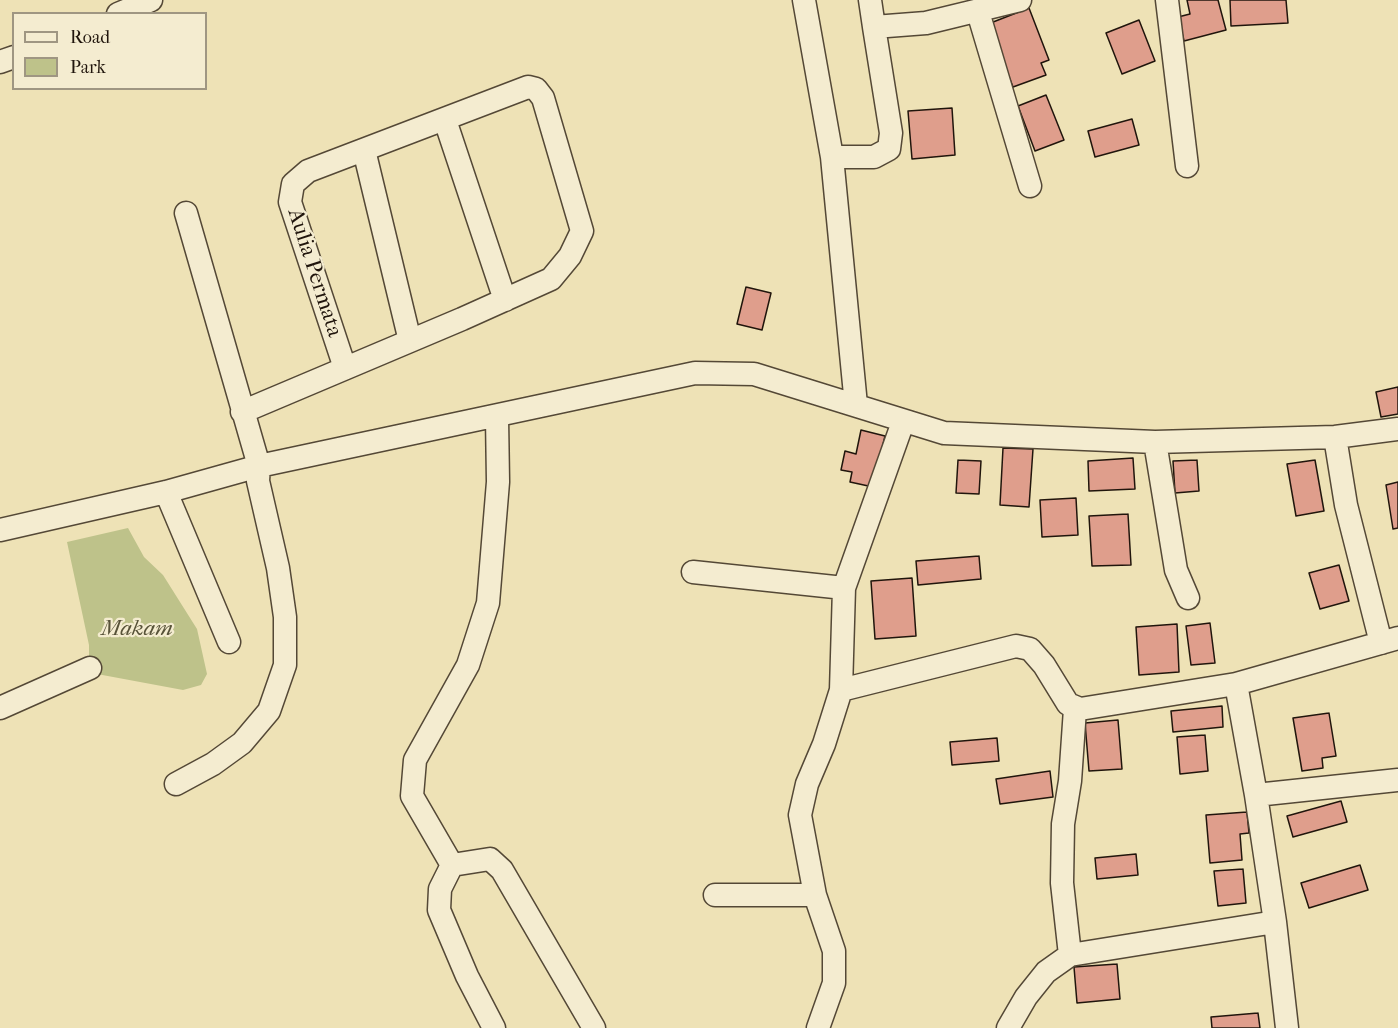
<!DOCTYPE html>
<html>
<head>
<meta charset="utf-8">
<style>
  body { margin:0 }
  #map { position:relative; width:1398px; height:1028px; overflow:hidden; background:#eee2b6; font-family:"IM FELL French Canon",serif }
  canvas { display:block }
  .legend { position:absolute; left:12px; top:12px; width:195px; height:78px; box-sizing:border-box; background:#f4ecd0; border:2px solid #9f9682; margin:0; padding:8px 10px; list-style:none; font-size:18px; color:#20150c }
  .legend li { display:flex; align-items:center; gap:12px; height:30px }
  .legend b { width:30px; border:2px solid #9f9682 }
</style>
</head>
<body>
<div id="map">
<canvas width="1398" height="1028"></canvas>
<ul class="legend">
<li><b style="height:8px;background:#f4ecd0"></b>Road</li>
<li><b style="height:16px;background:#bec28a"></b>Park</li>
</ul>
</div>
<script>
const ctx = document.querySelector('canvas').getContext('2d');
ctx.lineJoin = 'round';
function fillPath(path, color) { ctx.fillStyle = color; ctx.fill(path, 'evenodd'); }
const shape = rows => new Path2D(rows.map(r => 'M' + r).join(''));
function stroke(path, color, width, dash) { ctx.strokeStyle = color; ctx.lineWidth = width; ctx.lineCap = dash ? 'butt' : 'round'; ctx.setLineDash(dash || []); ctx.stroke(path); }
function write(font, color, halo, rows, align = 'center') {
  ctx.font = font + ' "IM FELL French Canon",serif'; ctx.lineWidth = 4.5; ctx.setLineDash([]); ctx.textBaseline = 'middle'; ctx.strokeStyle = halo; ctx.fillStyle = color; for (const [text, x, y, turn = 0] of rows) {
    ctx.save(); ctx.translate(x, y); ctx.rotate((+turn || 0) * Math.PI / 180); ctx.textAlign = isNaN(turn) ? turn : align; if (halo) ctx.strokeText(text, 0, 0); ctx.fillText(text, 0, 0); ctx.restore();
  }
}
fillPath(shape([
  [128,528,144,557,163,575,197,629,207,674,201,685,183,690,97,674,89,662,89,645,67,542]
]), '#bec28a');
const building = shape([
  [1187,0,1218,0,1226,30,1184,41,1178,17,1190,14,1187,0],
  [1230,0,1286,0,1288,23,1231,26,1230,0],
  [1029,8,1049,60,1041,63,1046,75,1013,87,988,24,1029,8],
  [1139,20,1155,61,1122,74,1106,33,1139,20],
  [1046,95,1064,140,1035,151,1018,106,1046,95],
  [952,108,955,155,912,159,908,111,952,108],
  [1132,119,1139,145,1095,157,1088,131,1132,119],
  [746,287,771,293,762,330,737,324,746,287],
  [1398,387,1398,414,1381,417,1376,392,1398,387],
  [861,430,885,436,873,487,850,482,852,472,841,470,845,451,856,454,861,430],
  [1003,448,1033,449,1029,507,1000,505,1003,448],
  [1133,458,1135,489,1089,491,1088,461,1133,458],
  [958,460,981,461,979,494,956,493,958,460],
  [1197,460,1199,491,1175,493,1173,461,1197,460],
  [1315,460,1324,511,1296,516,1287,464,1315,460],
  [1398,482,1398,528,1393,529,1386,485,1398,482],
  [1076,498,1078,535,1042,537,1040,500,1076,498],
  [1128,514,1131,565,1092,566,1089,516,1128,514],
  [979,556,981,579,918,585,916,561,979,556],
  [1339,565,1349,601,1320,609,1309,573,1339,565],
  [912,578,916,636,875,639,871,581,912,578],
  [1210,623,1215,663,1191,665,1186,626,1210,623],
  [1177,624,1179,672,1139,675,1136,627,1177,624],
  [1222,706,1223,727,1173,732,1171,711,1222,706],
  [1329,713,1336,756,1322,758,1323,768,1302,771,1293,718,1329,713],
  [1118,720,1122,769,1089,771,1085,723,1118,720],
  [1205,735,1208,771,1180,774,1177,737,1205,735],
  [997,738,999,761,952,765,950,742,997,738],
  [1050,771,1053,797,1000,804,996,779,1050,771],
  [1341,801,1347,822,1293,837,1287,816,1341,801],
  [1247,812,1249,833,1240,834,1242,860,1210,863,1206,815,1247,812],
  [1136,854,1138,875,1097,879,1095,858,1136,854],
  [1360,865,1368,890,1309,908,1301,883,1360,865],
  [1243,869,1246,903,1218,906,1214,871,1243,869],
  [1117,964,1120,999,1077,1003,1074,967,1117,964],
  [1258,1013,1260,1028,1212,1028,1211,1017,1258,1013]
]);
fillPath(building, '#df9e8c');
stroke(building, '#20150c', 1.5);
const minor = shape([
  [804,0,832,157],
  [870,0,874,27,926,23,1020,0],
  [1167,0,1187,166],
  [978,12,1030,186],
  [118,14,151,0],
  [0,62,14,57],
  [445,120,505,300],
  [364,150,410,341],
  [856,405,832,157,874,157,889,149,891,133,874,27],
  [242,412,462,319,551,279,570,256,582,231,543,98,536,89,528,87,308,171,293,184,290,202,345,368],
  [1335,437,1346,505,1381,643],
  [1155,442,1176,570,1188,598],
  [166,492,229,642],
  [0,530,166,492,259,466,695,373,754,374,944,433,1155,442,1335,437,1398,429],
  [693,572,844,588],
  [1236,684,1256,795],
  [841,690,844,588,903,422],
  [0,708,90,668],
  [176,784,213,764,242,743,269,711,285,665,285,617,278,568,258,481,259,466,186,213],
  [452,865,490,859,502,870,594,1028],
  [715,895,815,895,800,815,807,784,824,744,841,690,1016,646,1030,649,1044,665,1068,704,1080,709,1236,684,1398,638],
  [815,895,834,951,834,983,818,1028],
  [1070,955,1062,883,1063,824,1070,781,1075,709],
  [494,1028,467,976,439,910,440,889,452,865,412,796,415,760,468,665,488,603,498,482,497,417],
  [1008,1028,1026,997,1046,972,1070,955,1275,922],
  [1287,1028,1275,922,1256,795,1398,780]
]);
stroke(minor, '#544836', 25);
stroke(minor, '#f4ecd0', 22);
write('22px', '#20150c', '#f4ecd0', [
  ["Aulia Permata",314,273,72]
]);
write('italic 22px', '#575238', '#f4ecd0', [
  ["Makam",137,630]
]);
</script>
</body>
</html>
